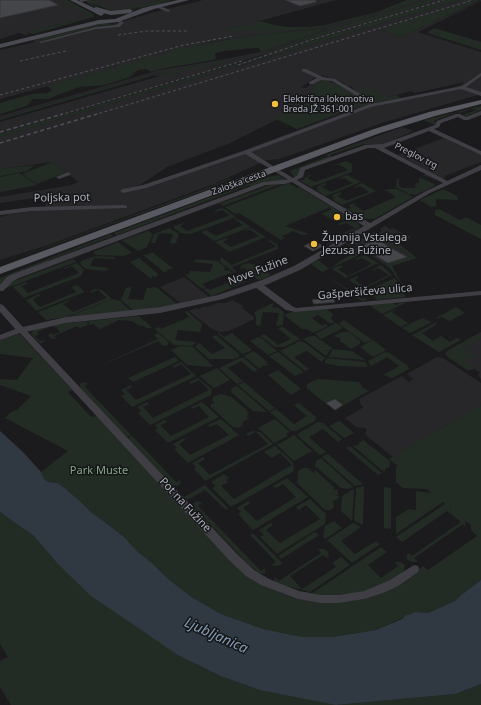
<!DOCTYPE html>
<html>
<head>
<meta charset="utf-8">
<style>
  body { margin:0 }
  canvas { display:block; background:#1b1b1d }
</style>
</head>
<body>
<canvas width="481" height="705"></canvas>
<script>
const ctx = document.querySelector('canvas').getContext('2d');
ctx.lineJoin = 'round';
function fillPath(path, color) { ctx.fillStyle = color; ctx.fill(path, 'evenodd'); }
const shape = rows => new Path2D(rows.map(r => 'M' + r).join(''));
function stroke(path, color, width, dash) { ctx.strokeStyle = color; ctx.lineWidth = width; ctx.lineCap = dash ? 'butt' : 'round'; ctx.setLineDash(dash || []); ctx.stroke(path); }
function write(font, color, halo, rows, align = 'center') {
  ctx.font = font + ' "Noto Sans",sans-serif'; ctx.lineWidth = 3; ctx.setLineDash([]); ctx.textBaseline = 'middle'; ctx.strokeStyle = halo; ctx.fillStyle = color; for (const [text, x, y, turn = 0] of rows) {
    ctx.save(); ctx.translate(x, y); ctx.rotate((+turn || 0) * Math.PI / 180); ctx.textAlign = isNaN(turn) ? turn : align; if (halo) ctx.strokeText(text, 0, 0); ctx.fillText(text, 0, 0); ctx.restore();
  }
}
fillPath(shape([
  [0,0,59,0,91,17,26,32,29,34,25,35,19,33,0,39],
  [86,0,161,0,114,12,95,2,97,1],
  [203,0,336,0,223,31,288,31,318,28,350,21,422,0,428,0,315,34,262,53,439,0,446,0,311,41,229,69,460,0,475,0,381,29,401,37,481,0,481,1,418,32,481,52,481,94,382,123,279,159,267,160,214,184,48,245,0,260,0,217,11,214,43,210,46,205,48,196,0,203,0,197,72,185,78,182,67,172,52,162,0,169,0,137,200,77,269,53,0,134,0,122,163,75,240,59,142,77,0,118,0,116,160,70,220,60,261,52,327,28,248,36,208,43,0,99,0,50,35,42,33,40,38,39,45,40,94,27,110,25,162,10,160,9,165,7,168,9],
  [324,75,323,76,331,78,344,83,347,86,351,86,355,91,377,92,389,97,411,91,415,93,465,82,457,87,408,99,369,104,187,171,147,185,130,187,140,185,167,167,230,143,278,119,275,118,308,94,315,88,313,87,323,79,318,79,306,88,301,87,317,76],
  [403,127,413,131,382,145,355,144],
  [444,138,474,152,481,152,481,162,445,176,444,179,440,181,423,175,430,172,398,155],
  [385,226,390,229,393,228,407,236,404,237,407,239,394,245,412,256,384,264,356,246,354,243,374,232,378,233,382,231,380,229],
  [184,277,209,297,180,303,160,287],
  [232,300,243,306,242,308,254,317,254,319,229,331,220,332,212,329,189,311,196,308,198,309,205,306,207,307,217,303,226,303],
  [481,332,481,379,478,375,480,373,475,369,467,370,448,357,445,354,447,351],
  [437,357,443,358,481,383,481,404,393,457,367,436,365,433,367,430,364,428,356,427,345,418,364,407,361,405,359,399,402,376,409,382,413,379,407,374]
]), '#27272a');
fillPath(shape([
  [59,0,67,0,93,14,94,17,33,34,25,32,91,17],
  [89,0,97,1,97,2,115,11,122,9,104,0,124,9,161,0,172,0,157,4,176,0,157,5,120,12,154,5,120,11,112,11,89,2,103,10,91,5,87,2],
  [407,0,422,0,350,21,318,28,288,31,220,31,260,21,275,25,288,27,310,27,325,25,377,12],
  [428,0,439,0,257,55,315,34],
  [446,0,460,0,229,69,311,41],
  [475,0,480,0,401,37,380,29],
  [104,23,114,24,94,27,45,40,38,39],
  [328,28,261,52,259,48,254,48,224,51,216,53,215,55,216,59,213,60,160,69,151,72,146,69,138,70,130,77,104,85,80,87,60,94,48,99,33,99,27,106,0,114,0,103,32,94,48,93,52,90,47,86,184,48,248,36],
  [434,28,481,42,481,50,427,33],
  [272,53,200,77,0,137,0,134],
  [255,55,216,65,157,76,155,75,0,120,0,118,142,77],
  [323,79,339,85,369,103,369,105,352,109,297,129,274,118,308,94,315,88,312,87],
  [353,87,352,90,355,91,367,87,389,97,396,95,401,98,374,103,352,90],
  [481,106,481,110,467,116,468,117,462,115,477,110,471,109,459,113,457,112,433,121,436,123,435,125,424,120],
  [359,143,362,146,360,145,330,155,332,157,299,169,299,175,296,177,294,177,290,171,328,156,325,155,328,154,355,144],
  [346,161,352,164,352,172,311,187,299,180,305,180,303,179,310,175,312,175,307,178,315,182,348,170,340,165,334,165],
  [52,162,67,172,37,184,22,174],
  [35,165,27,171,0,176,0,169],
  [19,173,37,185,0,192,0,177],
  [278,175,286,180,283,182,268,181,251,187,249,185,117,235,118,237,114,233,221,193,268,177],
  [347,175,361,182,326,196,316,190,318,189,316,187,325,183,327,184,322,187,331,192,353,183,344,178,341,179,339,178],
  [230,178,231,179,203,191,51,246,0,264,202,190],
  [419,178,424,179,436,185,416,195,409,194,396,187,397,179,399,179,399,186,402,188,415,188,416,183,419,183],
  [289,183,297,188,299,187,358,223,360,227,331,244,326,241,325,238,329,239,355,228,346,223,341,225,338,224,349,219,347,218,336,222,322,214,332,209,328,207,328,208,285,226,309,234,302,235,293,231,282,236,285,238,281,240,239,213,235,214,225,207],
  [362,183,376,191,342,205,332,199,335,198,331,196,340,192,342,193,338,196,346,201,369,192,360,186,356,188,354,187],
  [280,184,223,206,218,202,221,203,270,185],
  [389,189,397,189,413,197,374,219,365,219,348,209,351,208,349,206,349,205,354,203,356,204,354,205,364,211,396,197,387,191,383,191],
  [443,189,457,196,458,200,436,199,436,206,431,207,420,200],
  [221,208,225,209,236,217,191,234,180,233,174,228,174,226,184,223,185,223,180,226,187,231,230,215,222,210,216,212,214,211],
  [437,209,441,210,460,220,466,217,481,225,481,239,435,215,435,211],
  [236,218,238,220,240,220,251,227,214,241,201,232,206,230,216,236,243,225,234,219],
  [169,228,179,234,176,243,170,244,173,234,159,233,155,243,151,243,154,234],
  [251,228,266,237,229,252,215,242,226,238,228,239,223,242,231,247,259,236,251,230,244,231],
  [148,231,153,234,147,247,138,251,120,239,123,240],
  [111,234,115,238,112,236,49,260,50,262,0,287,0,278],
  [407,235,411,237,399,244,417,258,392,266,403,286,389,267,384,264,412,256,394,245,406,239,404,237],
  [270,240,278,245,278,249,232,267,236,271,235,273,220,262,221,257,232,265,275,247,276,246,268,241],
  [118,242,132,253,123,256,96,255,93,252],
  [348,243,364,253,322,272,362,299,366,298,367,299,364,301,362,301,311,264,318,260,329,269,357,250,346,244],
  [152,252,174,269,169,269,165,273,143,255,150,254],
  [365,255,378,263,346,278,332,269,341,265,343,267,338,269,348,276,372,264,362,258,357,260,355,259],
  [96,256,115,257,114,259,94,258,90,266,109,268,106,271,86,269,80,264,81,261],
  [139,258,158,274,156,277,152,276,151,279,130,262],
  [73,259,76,262,7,288,6,287,15,278,17,280],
  [196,259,217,261,226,268,224,269,226,271,229,270,234,274,230,273,202,284,206,287,202,289,185,275,189,274,190,271,210,272,213,264,194,262],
  [77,263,84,270,81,276,24,298,13,287,26,282,27,284,21,286,28,293,79,273,72,266,65,269,64,268],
  [249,263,257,266,271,275,264,279,258,280,245,268,240,269,242,265],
  [381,265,392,275,363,289,349,280,357,276,359,277,355,280,364,287,389,275,378,268,373,271,372,270],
  [237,276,245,282,212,296,203,289,206,288,210,290,237,279,236,277],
  [395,278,406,297,378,300,366,291],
  [77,285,85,292,36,311,26,300,39,294,40,296,34,298,34,301,40,307,76,292,71,287],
  [132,287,128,299,143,300,147,288,156,287,176,303,175,304,134,311,121,300,126,288],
  [95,289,102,290,112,299,66,317,46,320,38,312,69,300,70,301,63,304,73,312,107,298,98,290,91,293,90,291],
  [113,299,120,301,131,311,70,316],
  [391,302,396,305,403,302,405,303,382,314,368,304],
  [273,303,274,304,272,306,275,308,277,307,284,312,283,325,276,326,279,313,263,312,260,326,256,325,256,317,254,312],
  [456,307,465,313,449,321,442,317,437,319,436,318],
  [398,308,392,312,408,323,411,322,401,327,383,315],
  [326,309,333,314,331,319,335,322,331,324,318,315,312,318,322,326,325,324,328,326,313,333,307,329,302,329,285,316,286,314,292,312],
  [187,311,202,324,200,332,178,330,175,340,196,342,192,346,174,345,155,329,159,327,161,329,189,317,185,312],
  [139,316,143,320,142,322,144,320,152,328,146,328,142,325,140,326,132,321,119,320,100,329,93,324,89,325,89,321],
  [422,318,432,322,410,333,402,328],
  [344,320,372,340,365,343,339,324],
  [87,321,88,325,80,328,77,326,54,336,56,338,54,339,50,338,48,335,51,333,53,335,60,332,56,327,51,326,37,332,39,334,35,336,40,341,44,340,45,341,41,344,31,334,34,329,62,324],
  [336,323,343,328,321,339,315,334],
  [435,323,437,324,422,333,433,341,441,336,450,342,457,338,461,340,439,352,412,335],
  [283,327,300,339,284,347,275,347,260,336,264,334,278,345,291,339,278,328],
  [342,332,349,332,360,341,360,344,351,349,340,341,340,338,333,336],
  [158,333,169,342,168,345,163,346,158,341,93,369,158,339,154,335],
  [219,333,224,337,232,333,252,350,243,354,218,334],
  [479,333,481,338,463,348,476,356,470,360,465,357,461,359,475,369,467,370,446,355,447,351],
  [17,334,21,335,72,390,68,392,90,416,93,417,97,416,262,585,279,592,299,599,325,603,403,581,423,566,428,570,477,536,471,530,471,525,465,521,466,527,463,524,414,558,418,562,412,562,408,560,406,557,408,553,412,556,461,522,451,514,450,508,450,514,447,511,402,542,396,537,445,504,443,502,396,534,396,517,409,509,416,510,416,491,431,493,427,489,403,488,396,482,396,467,398,466,389,459,481,404,481,580,460,596,455,601,428,613,415,612,376,630,350,634,332,637,302,637,263,629,221,614,190,596,167,578,152,563,138,552,123,536,91,512,80,501,62,486,58,483,48,482,44,479,41,472,68,451,5,418,11,412,17,410,31,396,0,385,0,376,0,379,17,380,33,358,0,354,0,340],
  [216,335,239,354,239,357,233,359,209,359,195,347,199,343,212,354,225,348,212,337],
  [311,336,315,336,332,348,331,350,322,350,330,351,326,356,303,339],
  [258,337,261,338,277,351,268,355,250,341],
  [373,340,386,350,373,357,360,347],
  [300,341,304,342,325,358,322,362,307,351,294,357,309,369,305,371,280,351],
  [180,346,193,347,213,366,210,367,187,365,171,350],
  [333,349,352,351,365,360,328,357],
  [254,351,267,362,266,363,269,365,262,366,260,369,244,356],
  [278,352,304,372,295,376,269,356],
  [385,352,390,353,408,366,409,369,392,378,383,375,399,366,387,357,371,366,368,361],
  [175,357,179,361,133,382,128,378],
  [240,358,244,358,258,370,254,372,241,361,228,368,243,381,237,384,220,369,221,367],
  [327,358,365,362,368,367,339,366,324,363],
  [181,362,196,376,132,407,121,396,125,394,121,390,131,385,132,387,126,390,136,400,191,374,181,364,174,368,172,366],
  [217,368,230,380,214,388,200,376],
  [278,370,301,389,291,395,268,375],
  [198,378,212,389,211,395,150,425,138,413,141,411,137,407,147,402,149,404,143,407,153,418,209,390,199,380,191,384,189,382],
  [318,379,359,382,363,388,369,391,344,405,335,398,325,403,307,388,307,384],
  [85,382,88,384,84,386,131,435,127,437,80,387,80,384],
  [244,382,275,408,269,411,238,385],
  [237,386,267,412,253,411,231,392,232,388],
  [220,394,226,395,229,397,230,396,247,410,246,411,249,412,247,417,250,418,243,422,242,426,238,428,233,427,211,407,211,404,215,403,212,400,213,397],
  [202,402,219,417,168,443,155,430,158,429,155,425,165,420,167,422,160,425,171,436,209,417,199,406,192,409,190,408],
  [299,403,316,417,315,421,296,431,291,431,270,412,276,409,294,424,307,416,294,405],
  [221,419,239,435,188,463,174,449,177,448,173,444,184,438,185,440,179,444,190,455,229,435,217,424,210,427,208,425],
  [275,419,290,432,286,434,288,436,274,443,258,428],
  [339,421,340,421,354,433,344,438,329,426],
  [318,422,323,423,342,439,338,442,323,429,309,437,326,452,320,455,298,436,299,433],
  [252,431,260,432,273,444,205,481,194,469,196,467,192,463,203,457,205,459,198,463,210,475,268,444,256,432,248,436,246,434],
  [294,435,312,451,294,461,277,445],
  [132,436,176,482,180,480,181,482,179,485,177,486,172,485,128,438],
  [363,440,390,461,389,468,386,468,384,472,353,446,358,445,359,443],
  [275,446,293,462,294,471,231,507,212,488,216,486,211,482,224,474,229,478,226,480,228,482,221,486,234,499,292,465,280,453,272,458,264,452],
  [350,446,382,473,378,475,346,448],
  [328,454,363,484,355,486,322,457],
  [321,458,353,487,348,489,341,488,315,466,316,461],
  [303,468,308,468,314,473,315,470,335,488,333,489,335,490,338,490,338,495,336,495,340,497,332,502,334,504,333,508,330,510,325,510,297,483,298,471],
  [287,478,308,497,253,530,238,514,241,512,237,508,248,501,250,503,243,508,257,521,296,497,283,484,276,488,273,486],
  [205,485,229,509,226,510,205,490,189,499,186,499,184,497],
  [364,486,363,525,354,521,356,488],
  [384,487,391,488,391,529,384,528],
  [354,489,352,521,341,511,342,496],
  [310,499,326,514,325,524,277,554,260,537,264,535,259,530,271,523,273,525,266,530,280,543,320,519,306,505,299,510,296,507],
  [198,501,202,503,198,506,261,571,265,568,265,574,259,573,248,564,194,507,193,503],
  [0,512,34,536,57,563,336,705,455,694,481,684,481,705,11,705,0,687,0,661,8,657,0,644],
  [334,521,342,528,325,539,323,537,325,526],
  [353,523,361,527,341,541,355,554,376,541,380,544,352,563,327,540],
  [315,532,319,535,281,559,278,556],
  [253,533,283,564,276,566,271,565,276,562,250,535],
  [381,547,387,552,368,565,381,578,398,566,395,562,400,562,405,565,404,571,394,578,367,590,357,593,328,596,311,594],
  [318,549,325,549,328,552,329,556,327,558,323,555,290,576,302,589,336,567,332,563,341,557,350,565,310,592,287,586,275,581,274,578,275,577,279,581,321,553]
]), '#222b24');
fillPath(shape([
  [0,431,23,452,41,472,44,479,48,482,58,483,62,486,80,501,91,512,123,536,138,552,152,563,167,578,190,596,221,614,263,629,302,637,332,637,376,630,402,619,405,616,415,612,428,613,455,601,460,596,481,580,481,684,455,694,336,705,260,690,221,676,178,655,91,596,57,563,34,536,0,512]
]), '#303941');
const building = shape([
  [0,0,49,0,58,5,0,18,0,0],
  [285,0,316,0,316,2,300,6,285,0],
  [377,239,389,247,407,257,388,263,361,247,377,239],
  [314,241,323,246,313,251,304,246,314,241],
  [333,298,335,302,314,304,312,300,333,298],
  [335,399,343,405,335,410,326,403,335,399]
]);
fillPath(building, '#45464a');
stroke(building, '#353539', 1);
fillPath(shape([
  [80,0,90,0,81,2,79,1,80,0],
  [159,6,170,10,170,11,168,12,158,8,157,7,159,6],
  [118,18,124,23,119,27,96,29,41,43,39,42,96,27,116,25,119,23,116,19,118,18],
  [302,69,306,69,323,77,335,79,376,103,462,86,481,73,481,76,466,87,481,92,481,96,461,89,371,107,251,152,273,166,273,168,269,168,245,154,146,188,123,193,120,191,123,189,143,185,244,151,370,104,332,81,321,80,313,84,309,84,309,82,317,78,302,71,302,69],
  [481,111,481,115,468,120,464,120,458,117,441,123,439,127,434,129,481,151,481,155,429,131,384,148,449,182,449,184,445,184,375,148,368,148,305,170,303,177,295,181,285,184,266,185,19,278,13,281,3,291,0,291,0,285,7,277,13,274,263,182,291,179,298,175,300,168,365,145,383,144,435,125,437,121,456,114,460,114,466,117,481,111],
  [68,172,71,174,70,175,59,179,56,177,68,172],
  [125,205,127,206,127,208,32,211,0,215,0,211,32,207,125,205],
  [255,283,261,283,292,306,296,308,481,291,481,295,295,312,286,310,255,287,254,285,255,283],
  [18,328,24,328,237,554,254,570,269,579,299,591,321,595,339,595,364,591,390,580,414,565,418,566,419,569,418,572,398,586,383,593,364,599,339,603,321,603,298,599,261,585,246,576,229,560,20,333,0,340,0,335,18,328]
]), '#3e3e44');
fillPath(shape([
  [271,165,370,223,426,191,481,165,481,170,430,193,300,270,268,284,223,299,160,313,66,323,21,333,18,332,0,312,0,304,3,305,23,327,66,317,160,307,218,295,262,280,294,266,364,226,269,168,268,167,271,165]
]), '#3e3e44');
fillPath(shape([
  [70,0,77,0,94,8,96,7,111,11,130,9,133,11,130,13,111,15,103,13,104,14,101,16,70,0],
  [178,0,189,0,154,9,118,22,99,24,0,48,0,44,99,20,115,19,143,8,178,0]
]), '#4a4b52');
fillPath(shape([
  [481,100,481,104,435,116,380,133,0,274,0,267,374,129,429,112,481,100]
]), '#585961');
stroke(shape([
  [118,35,147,31,187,31],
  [20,61,66,51],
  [238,65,311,40,444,0],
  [0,95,184,45,233,36],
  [60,115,242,61],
  [94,115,473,0]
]), '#4f5057', 1, [3, 2.5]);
stroke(shape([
  [0,132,63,114],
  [0,143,97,114]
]), '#4f5057', 1.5, [4, 3]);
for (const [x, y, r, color] of [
  [275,104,4,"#f2be3e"],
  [337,217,4,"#f2be3e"],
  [314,244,4,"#f2be3e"]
]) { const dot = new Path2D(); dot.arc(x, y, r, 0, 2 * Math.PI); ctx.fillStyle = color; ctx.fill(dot); stroke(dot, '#161618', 1.5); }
write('9px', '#adb1bc', '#161618', [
  ["Električna lokomotiva",283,99],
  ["Breda JŽ 361-001",283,109]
], 'left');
write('9px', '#adb1bc', '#161618', [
  ["Preglov trg",416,156,27],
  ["Zaloška cesta",239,183,-20]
]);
write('11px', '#adb1bc', '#161618', [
  ["Poljska pot",62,198,-1],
  ["Nove Fužine",258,271,-21],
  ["Gašperšičeva ulica",365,292,-5],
  ["Pot na Fužine",185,505,47]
]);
write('11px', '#adb1bc', '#161618', [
  ["bas",345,217],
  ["Župnija Vstalega",322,238],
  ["Jezusa Fužine",322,251]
], 'left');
write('11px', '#85a788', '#161618', [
  ["Park Muste",99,471]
]);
write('italic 14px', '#859db6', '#161618', [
  ["Ljubljanica",216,636,24]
]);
</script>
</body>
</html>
